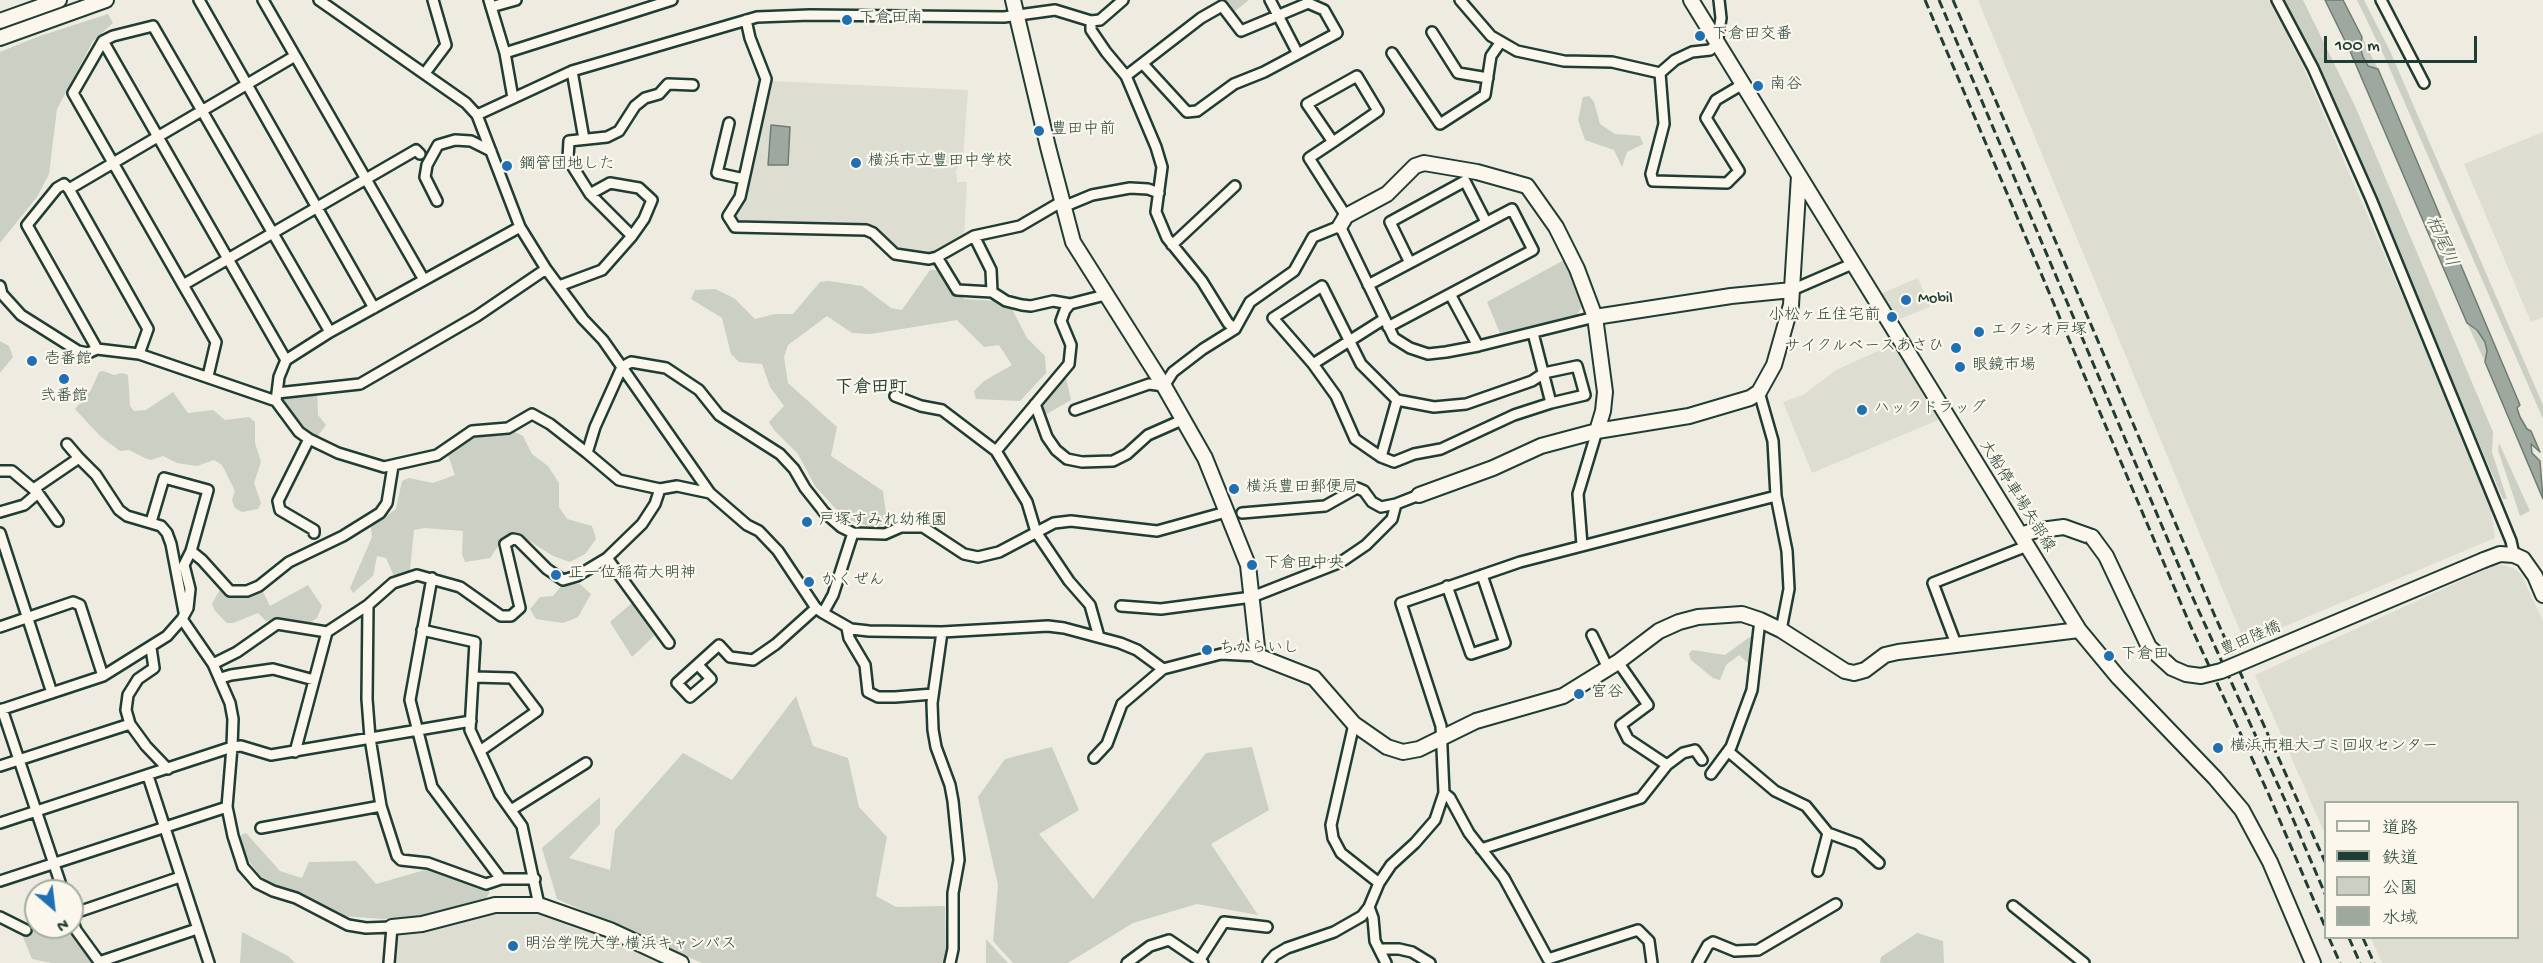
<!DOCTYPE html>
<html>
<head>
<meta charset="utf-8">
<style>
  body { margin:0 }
  #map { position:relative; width:2543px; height:963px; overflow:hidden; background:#eeece1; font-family:"Gochi Hand","Klee One",sans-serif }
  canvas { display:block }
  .legend { position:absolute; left:2324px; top:801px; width:195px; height:138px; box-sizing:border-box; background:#fbf7ec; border:2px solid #a3ada2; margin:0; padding:8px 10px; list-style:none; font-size:18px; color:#1f3d34 }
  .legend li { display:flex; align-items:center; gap:12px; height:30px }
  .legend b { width:30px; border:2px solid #a3ada2 }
  .north { position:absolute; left:24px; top:879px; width:60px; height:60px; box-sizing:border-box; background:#fbf7ec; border:2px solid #a3ada2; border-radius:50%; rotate:152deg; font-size:16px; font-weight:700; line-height:24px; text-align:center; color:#1f3d34 }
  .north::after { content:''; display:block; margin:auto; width:21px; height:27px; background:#1f6fb2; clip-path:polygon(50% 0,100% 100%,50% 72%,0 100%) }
  .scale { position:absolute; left:2324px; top:36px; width:153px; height:27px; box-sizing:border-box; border:3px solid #1f3d34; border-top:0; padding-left:8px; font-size:18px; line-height:21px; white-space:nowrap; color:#1f3d34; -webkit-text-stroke:4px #fbf7ec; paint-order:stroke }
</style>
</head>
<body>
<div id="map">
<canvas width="2543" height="963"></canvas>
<ul class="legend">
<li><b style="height:8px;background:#fbf7ec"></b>道路</li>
<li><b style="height:8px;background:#1f3d34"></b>鉄道</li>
<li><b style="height:16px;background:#cbcfc4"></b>公園</li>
<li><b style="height:16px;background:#9fa89f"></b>水域</li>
</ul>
<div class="north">N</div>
<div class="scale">100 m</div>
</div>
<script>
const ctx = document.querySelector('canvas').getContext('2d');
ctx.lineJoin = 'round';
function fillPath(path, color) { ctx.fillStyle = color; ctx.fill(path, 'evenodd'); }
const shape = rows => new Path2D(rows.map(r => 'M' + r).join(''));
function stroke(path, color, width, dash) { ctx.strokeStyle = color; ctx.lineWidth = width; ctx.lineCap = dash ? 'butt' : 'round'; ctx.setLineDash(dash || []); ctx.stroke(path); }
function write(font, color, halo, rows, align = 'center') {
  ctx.font = font + ' "Gochi Hand","Klee One",sans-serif'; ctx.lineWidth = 4.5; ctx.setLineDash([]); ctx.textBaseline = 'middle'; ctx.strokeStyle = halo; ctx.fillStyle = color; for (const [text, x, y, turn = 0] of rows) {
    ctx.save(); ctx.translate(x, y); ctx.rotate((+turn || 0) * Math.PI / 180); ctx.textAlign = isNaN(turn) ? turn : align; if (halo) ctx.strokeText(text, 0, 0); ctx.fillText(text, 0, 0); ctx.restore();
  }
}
fillPath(shape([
  [1978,0,2269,0,2301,62,2489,496,2495,538,2245,643],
  [771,81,968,90,963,158,956,171,957,182,967,182,964,235,930,255,892,246,872,229,738,222,733,215,744,197],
  [2543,132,2543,317,2531,322,2464,164],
  [1918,278,1930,307,1897,320,1880,294],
  [1896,343,1943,418,1812,473,1783,402,1803,395,1836,370],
  [2503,565,2513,568,2521,574,2543,621,2543,963,2382,963,2371,938,2518,938,2518,802,2326,802,2325,834,2255,675,2493,566],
  [534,907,600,930,670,963,388,963,393,930,487,909]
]), '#ddddd2');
fillPath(shape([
  [1223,0,1249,0,1231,14,1222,2],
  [2282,0,2303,0,2355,106,2493,432,2492,452,2507,499,2503,499,2320,75],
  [2357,0,2364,0,2390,51,2543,405,2543,419,2386,60],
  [108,14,113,23,93,41,57,109,49,174,37,197,0,243,0,52,37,37],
  [2362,37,2378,69,2368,66,2363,57,2360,47],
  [1589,96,1594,102,1600,124,1615,134,1640,136,1643,144,1627,152,1622,167,1614,150,1585,140,1578,120,1583,97],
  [1564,260,1583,305,1577,315,1500,333,1487,302],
  [930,270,937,270,964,299,996,301,1012,309,1027,338,1045,356,1046,373,1020,401,976,399,974,391,984,381,1012,365,999,345,984,347,957,320,871,334,852,333,827,316,788,345,784,357,788,383,837,427,831,456,883,491,887,521,876,528,845,519,815,486,798,454,774,430,769,422,784,406,770,387,762,364,739,362,731,354,722,318,691,299,695,290,715,289,734,298,755,319,775,314,793,314,820,282,829,281,862,286,891,308,902,310],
  [2467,323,2477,330,2485,342,2487,351,2485,362],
  [0,341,9,346,13,357,0,373],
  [103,371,114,375,122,373,128,375,130,406,134,411,146,410,173,392,188,413,213,410,225,420,249,417,255,422,255,443,261,462,254,483,261,503,258,509,242,512,235,508,232,500,235,491,222,465,214,460,197,466,177,463,163,456,151,460,145,458,129,450,120,451,100,436,75,409,91,390,99,372],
  [1066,378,1071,400,1045,415,1042,407,1043,401],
  [317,391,318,415,326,425,315,440,304,433,282,405,281,396],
  [515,432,523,436,532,454,548,466,559,483,559,507,567,519,592,526,596,539,585,554,570,562,553,556,517,533,501,542,490,558,465,562,462,554,463,531,425,528,414,530,410,570,401,576,394,576,386,558,377,556,373,576,353,593,350,588,372,537,371,527,396,509,402,481,409,478,433,483,455,475,448,455,477,436],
  [2499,443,2530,511,2520,516,2498,450],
  [563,584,580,584,591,594,578,617,563,623,536,619,530,609,540,597,553,596],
  [308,585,322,606,317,618,308,624,266,621,258,613,233,623,227,623,215,611,212,604,219,591,228,588,263,592,270,606],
  [633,602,654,636,632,657,610,622],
  [1751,636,1753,638,1752,660,1749,664,1739,655,1726,665,1720,680,1713,678,1691,660,1689,654,1692,650,1725,655],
  [796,696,813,746,848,758,859,807,887,837,876,896,896,907,945,906,946,955,944,963,702,963,557,899,542,848,600,797,600,824,569,858,610,870,615,830,683,753,732,780],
  [1052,747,1079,810,1039,834,1093,899,1206,753,1252,747,1269,810,1211,844,1258,915,1197,904,1133,923,1068,963,1013,963,993,941,998,885,978,797,1005,759],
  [246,833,280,871,302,878,309,862,356,861,376,884,435,867,490,892,482,905,397,920,342,916,322,905,281,890,259,875,247,858,242,845,241,835],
  [36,924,36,927,66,927,92,963,52,963,32,959,20,930],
  [242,932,288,956,295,963,240,963],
  [1917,933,1943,941,1944,963,1880,963,1881,957],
  [986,939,1008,963,986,963]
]), '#cbcfc4');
const water = shape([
  [2325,0,2343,0,2362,37,2360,47,2363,57,2368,66,2378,69,2520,405,2517,408,2520,417,2527,429,2531,431,2540,452,2531,444,2532,453,2540,461,2543,499,2485,362,2487,351,2485,342,2477,330,2467,323,2350,51,2325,0],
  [771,125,790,127,788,165,768,165,771,125]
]);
fillPath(water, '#9fa89f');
stroke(water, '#6c7d74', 1.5);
const street = shape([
  [199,0,374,308],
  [263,0,424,280],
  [319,0,466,103,477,115,520,227,546,269,583,319,603,340,710,493,747,525,759,531,778,551,816,608,823,613,851,629,869,631,942,632,1048,626,1064,628,1120,643,1137,650,1163,669,1221,654,1258,656],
  [489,0,505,53,513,98],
  [1270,0,1298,54],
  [1460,0,1491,36,1517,51,1564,61,1612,62,1660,73,1675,60,1692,52,1710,50,1717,44,1721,18,1719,0],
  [2277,0,2313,68,2371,199,2511,541,2514,555],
  [2381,0,2424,83],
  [491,7,516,0],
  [746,20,750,38,766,79,740,197,728,216,735,227,866,230,873,233,895,254,929,259,937,257,974,236,1020,226,1061,202],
  [1091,21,1091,30,1106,52,1126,76,1156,147,1162,167,1156,212,1167,238,1202,281,1228,323,1235,329],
  [1432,32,1458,73,1488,78],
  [103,41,286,360],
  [505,53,672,0],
  [1392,53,1440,124,1485,95,1491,56,1500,43],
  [295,56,69,189,148,329,139,354,276,401,299,432,309,439,338,453,384,467,437,455,472,431,508,428,532,414,550,424,587,453,619,480,660,489,677,486,710,493],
  [572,71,584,139],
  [425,73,446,45,433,0],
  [1660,73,1664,124,1651,174,1653,181,1727,183,1739,171,1706,118,1716,100,1743,84],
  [1126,76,1201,18,1222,6,1241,31,1308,3,1324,10,1337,33,1264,72,1234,84,1197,111,1187,112,1143,64],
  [477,115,572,71,757,17,810,15,1004,17,1055,10,1091,21,1100,20,1123,0],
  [729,123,717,173,744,179],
  [1333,142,1307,104,1357,76,1378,111,1333,142,1309,158,1346,216],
  [69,189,64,184,57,188,27,225,97,349,139,354],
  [590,194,610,183,639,188,652,200,644,219,632,236],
  [437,201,425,177,427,165,438,145,455,140,471,141,491,151],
  [1063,207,1092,195,1130,188,1148,189,1159,193],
  [974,236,991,270,992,292],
  [1172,245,1235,186],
  [937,257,957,290,992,292,1006,301,1022,305,1031,306,1053,301,1070,304],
  [1410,263,1390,222,1465,181,1486,222],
  [183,285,73,93,103,41,113,36,153,26,330,332],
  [1368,285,1512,209,1533,250,1388,327],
  [0,286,2,294,21,315,78,351,88,353,97,349],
  [559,286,602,270,632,236,590,194,568,159,569,141,607,137,619,131,635,106,645,98,659,94,668,84,693,85],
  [1792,290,1852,264],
  [1450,294,1478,346],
  [1384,319,1313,364,1336,396,1355,439,1381,457,1394,462,1414,454,1441,449,1514,415,1551,403,1533,333],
  [1313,364,1273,318,1322,286,1361,364,1397,400,1381,457],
  [208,376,216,342,183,285,416,150,420,154],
  [1759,392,1773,441,1776,496,1787,551,1789,589,1781,630],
  [277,393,360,384,477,316,546,269],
  [895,396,921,406,942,410,996,451],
  [1397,400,1434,407,1466,404,1532,381,1544,373,1577,366,1585,395,1551,403],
  [276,401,279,377,286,360,330,332,520,227],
  [1035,404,1047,437,1056,450,1067,459,1082,462,1113,461,1127,454,1148,435,1182,420],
  [1075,410,1149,384,1164,386,1173,372,1203,349,1235,329,1250,302,1294,271,1313,237,1340,226,1394,338,1410,348,1428,354,1446,352,1478,346,1595,317],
  [309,439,278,501,280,510,314,530,314,533],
  [67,444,79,458],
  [587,453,595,427,622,367,631,362,666,368,699,390,719,415,780,454,794,469,805,488,824,512,841,527,853,533,885,534,901,527,923,527,964,554,978,557,999,552,1054,523,1071,521,1157,531,1226,512],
  [0,471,12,471,38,493,24,505,0,512],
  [35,488,79,458,96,475,119,510,127,516,161,526,167,533,171,544,184,612],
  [38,493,58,521],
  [1242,513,1325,506,1357,488,1364,491,1372,502,1381,507,1396,504],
  [151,522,164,478,208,490,191,551],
  [0,533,52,693],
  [1582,545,1578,494,1597,431],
  [607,558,669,643],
  [432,578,410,700,432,787,501,879],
  [1447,586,1471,654,1505,643,1482,575],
  [368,605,367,699,370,738,381,806,397,856,401,860,428,863,486,884,501,879,535,879],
  [1121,606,1161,609,1252,597,1341,562,1366,545,1392,519,1396,504,1419,495],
  [823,613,833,595,853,533],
  [182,619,213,664,230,703,233,719,232,747,227,807,233,836,243,867,257,883,273,891,296,898,348,925,366,928,392,927,389,963],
  [0,627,73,602,80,605,103,676],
  [847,628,849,638,865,665,868,692,878,697,895,697,933,694],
  [422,630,475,642,470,730,500,795,522,826,539,905],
  [942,632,932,703,933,730,936,747,950,785,953,801,959,860,953,893,953,949,950,963],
  [1592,635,1608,668],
  [1099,637,1090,605,1069,581,1036,532,1027,502,996,451,1069,364,1071,345,1061,321,1065,310,1070,304,1105,295],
  [1956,644,1933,583,2027,546],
  [151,648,154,668,138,679,128,695,126,710,130,724,146,746,168,769],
  [1618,662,1648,705,1621,725,1628,739,1667,765],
  [213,664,237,652,277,624,327,632,368,605,393,583,417,575,460,587,501,616,511,616,520,608,505,544,513,539,518,540,547,569,563,580,577,576,607,558,642,524,655,504,660,489],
  [698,665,711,679,690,697,677,683,719,645,730,657,753,660,776,644,816,608],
  [474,677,512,678,537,711,480,751],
  [221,678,231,675,273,669,314,680],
  [2,709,63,891],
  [0,710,103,676,167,636,182,619,188,608,190,589,184,565,191,551,202,560,230,591,247,591,259,586,289,562,343,536,380,513,387,503,393,466],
  [1354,724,1331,825,1333,838,1341,853,1379,883],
  [295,752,327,632],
  [1729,752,1775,791,1806,806,1828,833,1858,844,1879,863],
  [1094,758,1107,744,1122,704,1163,669],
  [0,766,130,724],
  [1711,774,1731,747,1752,690,1760,620],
  [148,776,209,963],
  [1444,793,1450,798,1469,833,1504,878,1548,959,1638,930,1649,941,1652,963],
  [511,810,586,763],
  [0,823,232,747,241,746,271,755,471,721],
  [261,828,381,806],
  [1481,849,1641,798,1667,765,1683,753,1695,750,1702,760],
  [1818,871,1828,833],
  [0,881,227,807],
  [2013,906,2084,963],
  [1369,907,1373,918,1375,941,1386,963],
  [72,914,180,877],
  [0,917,26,930],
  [72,919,76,930,100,963],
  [1379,949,1399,949,1412,952,1430,963],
  [1199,961,1224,922,1267,927],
  [99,962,197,929],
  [1127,963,1150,946,1169,940,1203,963],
  [1268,963,1275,955,1287,948,1334,932,1362,916,1369,907,1379,883,1391,865,1415,843,1435,820,1444,793,1441,726,1401,603,1520,562,1776,496],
  [1698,963,1708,945,1713,942,1735,951,1758,950,1836,904]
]);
const secondary = shape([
  [1013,0,1048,147,1073,242,1164,386,1205,458,1248,565,1258,656,1314,678,1354,724,1387,747,1403,752,1419,749,1476,721,1563,696,1618,662,1659,631,1679,622,1698,617,1742,614,1760,620,1781,630,1845,671,1854,673,1865,670,1885,655,1898,652,2079,630],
  [1691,0,2079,630,2118,677,2215,778,2242,810,2270,862,2313,963],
  [0,21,59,0],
  [0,38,106,0],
  [1340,226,1346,216,1387,194,1415,166,1424,163,1477,172,1527,186,1556,227,1577,269,1595,317,1605,392,1603,411,1597,431],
  [1595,317,1731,296,1792,290],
  [1419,495,1493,468,1541,446,1597,431,1689,416,1750,398,1759,392,1774,365,1791,305,1799,176],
  [2021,535,2033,531,2064,527,2092,537],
  [2484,560,2500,554,2514,555,2523,559,2535,576,2543,595],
  [392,927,422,924,495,905,539,905,610,930,681,963]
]);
stroke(street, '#1f3d34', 14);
stroke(secondary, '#1f3d34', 18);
stroke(street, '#fbf7ec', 9);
stroke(secondary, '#fbf7ec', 14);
stroke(shape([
  [1925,0,2191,627,2269,795,2326,929],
  [1939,0,2187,585,2284,798,2326,896],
  [1953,0,2214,614,2326,864],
  [2329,938,2340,963],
  [2349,938,2360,963],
  [2363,938,2374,963]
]), '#1f3d34', 3, [9, 4.5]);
const secondaryBridge = shape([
  [2092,537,2106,556,2149,647,2172,668,2186,674,2201,676,2221,671,2484,560]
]);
stroke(secondaryBridge, '#1f3d34', 18, []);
stroke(secondaryBridge, '#fbf7ec', 14);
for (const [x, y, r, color] of [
  [847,20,6,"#1f6fb2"],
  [1700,36,6,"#1f6fb2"],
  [1758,86,6,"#1f6fb2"],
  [1039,131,6,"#1f6fb2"],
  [856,163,6,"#1f6fb2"],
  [507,166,6,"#1f6fb2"],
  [1906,300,6,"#1f6fb2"],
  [1892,317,6,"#1f6fb2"],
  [1979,332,6,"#1f6fb2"],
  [1956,348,6,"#1f6fb2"],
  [32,361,6,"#1f6fb2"],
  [1960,367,6,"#1f6fb2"],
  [64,379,6,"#1f6fb2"],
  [1862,410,6,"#1f6fb2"],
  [1234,489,6,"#1f6fb2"],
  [807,522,6,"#1f6fb2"],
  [1252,565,6,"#1f6fb2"],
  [556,575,6,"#1f6fb2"],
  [809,582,6,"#1f6fb2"],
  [1207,650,6,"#1f6fb2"],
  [2109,656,6,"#1f6fb2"],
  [1579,694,6,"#1f6fb2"],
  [2218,748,6,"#1f6fb2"],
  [513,946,6,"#1f6fb2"]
]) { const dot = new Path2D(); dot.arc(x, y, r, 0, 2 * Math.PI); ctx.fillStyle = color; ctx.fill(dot); stroke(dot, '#fbf7ec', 2); }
write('16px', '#1f3d34', '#fbf7ec', [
  ["下倉田南",859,20],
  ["下倉田交番",1712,36],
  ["南谷",1770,86],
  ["豊田中前",1051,131],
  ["横浜市立豊田中学校",868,163],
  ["鋼管団地した",519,166],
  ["Mobil",1918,300],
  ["小松ヶ丘住宅前",1880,317,"right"],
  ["エクシオ戸塚",1991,332],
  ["サイクルベースあさひ",1944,348,"right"],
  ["壱番館",44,361],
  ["眼鏡市場",1972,367],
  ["弐番館",64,398,"center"],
  ["ハックドラッグ",1874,410],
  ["横浜豊田郵便局",1246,489],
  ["戸塚すみれ幼稚園",819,522],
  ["下倉田中央",1264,565],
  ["正一位稲荷大明神",568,575],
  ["かくぜん",821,582],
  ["ちからいし",1219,650],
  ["下倉田",2121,656],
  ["宮谷",1591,694],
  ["横浜市粗大ゴミ回収センター",2230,748],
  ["明治学院大学 横浜キャンパス",525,946]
], 'left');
write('16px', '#1f3d34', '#fbf7ec', [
  ["大船停車場矢部線",2016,497,58],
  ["豊田陸橋",2251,640,-23]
]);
write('italic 18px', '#455d54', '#fbf7ec', [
  ["柏尾川",2440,242,66]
]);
write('bold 18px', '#1f3d34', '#fbf7ec', [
  ["下倉田町",871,389]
]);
</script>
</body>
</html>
